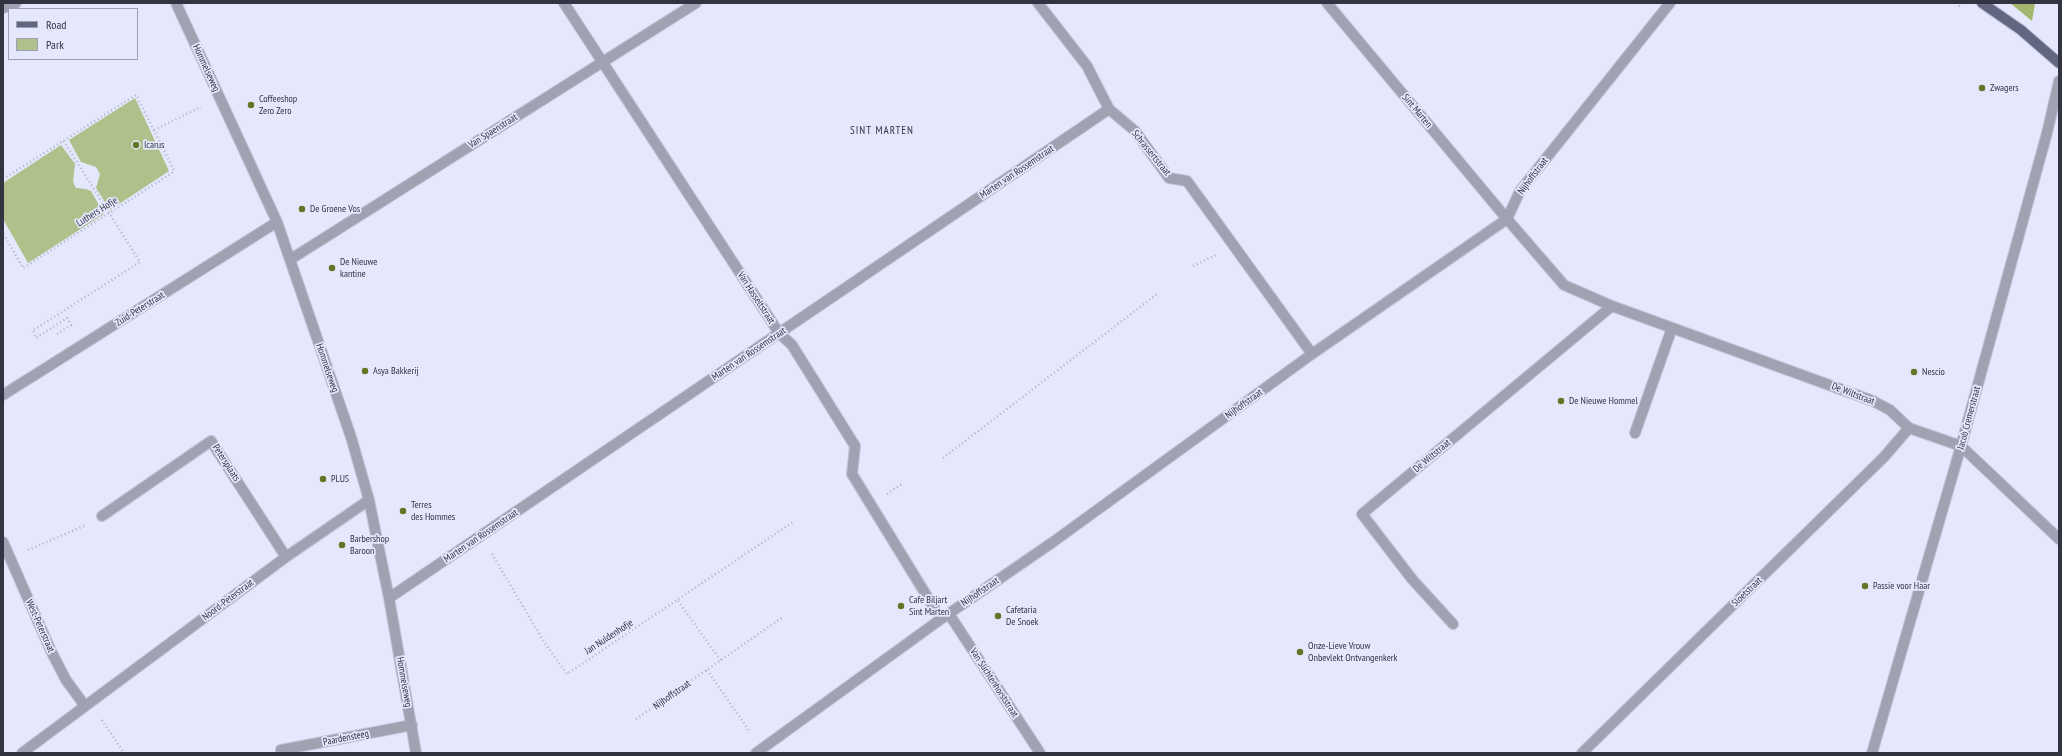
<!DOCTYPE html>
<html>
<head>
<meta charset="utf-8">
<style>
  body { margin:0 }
  #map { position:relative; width:2062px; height:756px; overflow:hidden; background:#e5e8fd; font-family:"PT Sans Narrow",sans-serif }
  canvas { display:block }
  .frame { position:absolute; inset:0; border:4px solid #323442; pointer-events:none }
  .legend { position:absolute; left:8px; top:8px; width:130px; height:52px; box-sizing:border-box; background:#e5e8fd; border:1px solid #9da0b2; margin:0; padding:5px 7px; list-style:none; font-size:12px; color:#323442 }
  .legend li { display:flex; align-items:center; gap:8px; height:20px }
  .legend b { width:20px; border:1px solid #9da0b2 }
</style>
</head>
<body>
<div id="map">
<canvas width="2062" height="756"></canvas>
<div class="frame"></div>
<ul class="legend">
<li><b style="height:5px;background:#636681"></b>Road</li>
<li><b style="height:11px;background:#b0c08b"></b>Park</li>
</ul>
</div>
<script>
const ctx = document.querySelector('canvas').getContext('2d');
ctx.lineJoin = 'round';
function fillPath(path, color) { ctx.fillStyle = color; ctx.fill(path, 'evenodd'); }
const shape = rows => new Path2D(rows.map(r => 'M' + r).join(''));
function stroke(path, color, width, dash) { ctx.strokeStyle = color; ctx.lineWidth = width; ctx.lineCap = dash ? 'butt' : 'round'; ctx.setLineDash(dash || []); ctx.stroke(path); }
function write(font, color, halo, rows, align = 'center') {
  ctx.font = font + ' "PT Sans Narrow",sans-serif'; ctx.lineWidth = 3.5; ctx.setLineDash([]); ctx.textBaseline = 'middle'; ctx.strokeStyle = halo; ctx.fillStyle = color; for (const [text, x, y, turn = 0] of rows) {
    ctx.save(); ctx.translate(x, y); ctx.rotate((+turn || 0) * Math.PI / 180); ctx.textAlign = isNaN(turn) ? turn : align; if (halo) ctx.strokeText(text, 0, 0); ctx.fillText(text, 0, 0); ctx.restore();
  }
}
fillPath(shape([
  [135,98,169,171,110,210,96,188,100,174,96,167,81,162,69,140],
  [61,145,75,164,73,182,76,188,86,189,91,191,104,214,28,263,3,219,3,183]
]), '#b0c08b');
fillPath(shape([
  [2010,3,2035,3,2032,21]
]), '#a2b670');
const minor = shape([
  [176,3,277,222,351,437,369,500,389,598,416,753],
  [564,3,779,333,792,345,855,446,852,474,941,619],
  [1038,3,1087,66,1109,109,1135,131,1169,178,1187,181,1312,354],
  [1327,3,1507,219,1564,285,1612,306,1873,401,1890,410,1909,428,1961,446,2059,539],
  [3,8,16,3],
  [291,259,696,3],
  [3,395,277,222],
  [1635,433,1672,328],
  [102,516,211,441,286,557],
  [3,542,51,651,66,680,85,706],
  [389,598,1109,109],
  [949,614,1040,753],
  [1453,624,1412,579,1362,514,1612,306],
  [22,753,286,557,369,500],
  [281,753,281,750,412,725],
  [756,753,941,619,1053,542,1312,354,1507,219,1520,191,1670,3],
  [1582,753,1884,457,1909,428],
  [1872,753,1961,446,2047,133,2059,81]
]);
const major = shape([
  [1982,3,2021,30,2059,63]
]);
stroke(minor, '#c1c4d8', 12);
stroke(major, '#c1c4d8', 12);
stroke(shape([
  [1956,3,1962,8],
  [154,130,201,107],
  [3,179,136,95,174,170,172,173,23,268,3,233],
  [1193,266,1216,255],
  [57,334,71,325,67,318,36,338,32,331,140,262,63,140],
  [943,458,1157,294],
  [887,494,903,483],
  [28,550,84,526],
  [492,554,544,642,567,674,793,522],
  [678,601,721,661],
  [707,670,750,732],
  [636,719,783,617],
  [102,720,124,753]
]), '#afb2c4', 2.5, [1, 3]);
stroke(minor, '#9fa2b1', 10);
stroke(major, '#636681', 10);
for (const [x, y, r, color] of [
  [1982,88,4,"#627625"],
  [251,105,4,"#627625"],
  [136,145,4,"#627625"],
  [302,209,4,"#627625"],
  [332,268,4,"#627625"],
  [365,371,4,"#627625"],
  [1914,372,4,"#627625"],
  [1561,401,4,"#627625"],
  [323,479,4,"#627625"],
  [403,511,4,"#627625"],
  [342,545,4,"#627625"],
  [1865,586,4,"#627625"],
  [901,606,4,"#627625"],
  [998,616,4,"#627625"],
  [1300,652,4,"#627625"]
]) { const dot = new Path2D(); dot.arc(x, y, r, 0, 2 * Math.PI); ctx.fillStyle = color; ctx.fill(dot); stroke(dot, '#e5e8fd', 1.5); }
write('10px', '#323442', '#e5e8fd', [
  ["Hommelseweg",206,68,65],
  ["Sint Marten",1417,111,50],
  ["Van Spaenstraat",493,131,-32],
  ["Schrassertstraat",1151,153,51],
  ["Marten van Rossemstraat",1017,172,-34],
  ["Nijhoffstraat",1533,176,-53],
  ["Luthers Hofje",97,212,-32],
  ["Van Hasseltstraat",756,298,57],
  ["Zuid-Peterstraat",140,309,-32],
  ["Marten van Rossemstraat",749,354,-34],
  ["Hommelseweg",327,368,71],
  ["De Wiltstraat",1853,394,21],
  ["Nijhoffstraat",1244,404,-36],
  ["Jacob Cremerstraat",1969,418,-75],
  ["De Wiltstraat",1432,456,-40],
  ["Petersplaats",226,463,57],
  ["Marten van Rossemstraat",481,536,-34],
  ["Nijhoffstraat",980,592,-34],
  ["Sloetstraat",1747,592,-44],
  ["Noord-Peterstraat",228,600,-37],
  ["West-Peterstraat",40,626,66],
  ["Jan Nuldenhofje",609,637,-33],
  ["Hommelseweg",404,682,80],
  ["Van Slichtenhorststraat",994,683,57],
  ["Nijhoffstraat",672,695,-35],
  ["Paardensteeg",346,738,-11]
]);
write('10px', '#323442', '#e5e8fd', [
  ["Zwagers",1990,88],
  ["Coffeeshop",259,99],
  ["Zero Zero",259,111],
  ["Icarus",144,145],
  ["De Groene Vos",310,209],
  ["De Nieuwe",340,262],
  ["kantine",340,274],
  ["Asya Bakkerij",373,371],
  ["Nescio",1922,372],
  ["De Nieuwe Hommel",1569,401],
  ["PLUS",331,479],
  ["Terres",411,505],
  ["des Hommes",411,517],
  ["Barbershop",350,539],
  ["Baroon",350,551],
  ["Passie voor Haar",1873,586],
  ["Cafe Biljart",909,600],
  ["Sint Marten",909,612],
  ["Cafetaria",1006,610],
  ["De Snoek",1006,622],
  ["Onze-Lieve Vrouw",1308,646],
  ["Onbevlekt Ontvangenkerk",1308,658]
], 'left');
ctx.letterSpacing = '1px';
write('11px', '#323442', '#e5e8fd', [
  ["SINT MARTEN",882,131]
]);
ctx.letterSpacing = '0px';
</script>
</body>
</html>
